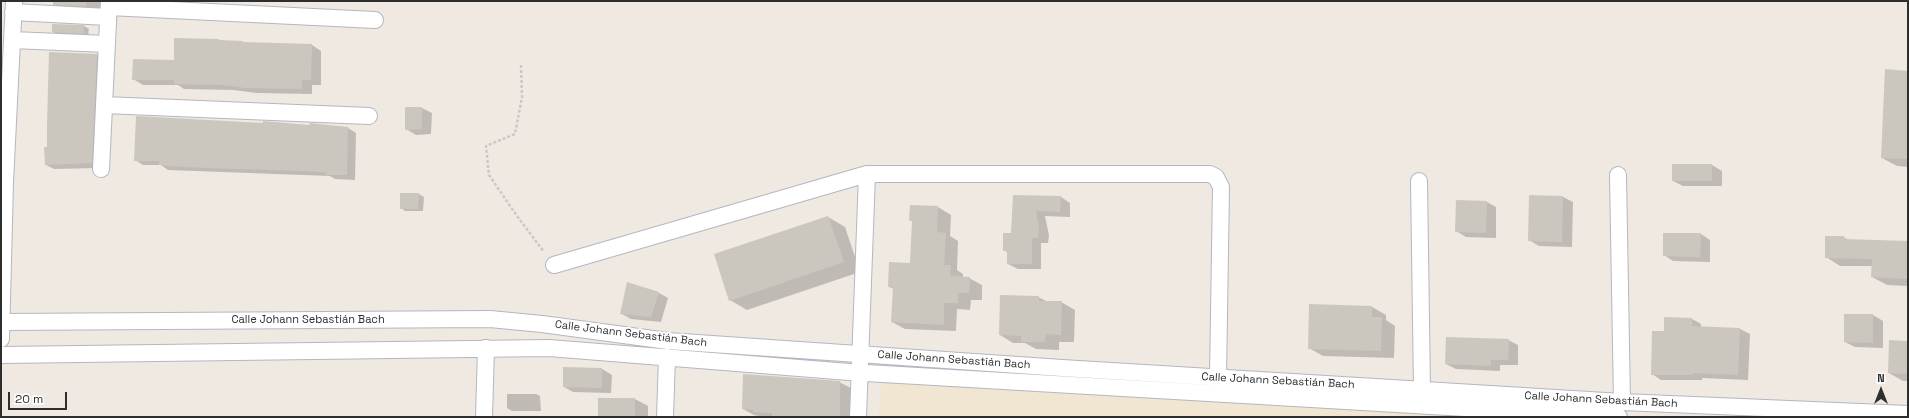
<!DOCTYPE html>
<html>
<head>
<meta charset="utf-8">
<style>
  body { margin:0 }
  #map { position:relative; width:1909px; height:418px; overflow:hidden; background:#efe9e1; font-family:"Space Grotesk",sans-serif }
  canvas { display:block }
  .frame { position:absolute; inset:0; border:2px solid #2e2e2e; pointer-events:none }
  .north { position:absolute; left:1861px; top:370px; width:40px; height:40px; -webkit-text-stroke:3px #fff; paint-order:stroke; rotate:0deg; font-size:11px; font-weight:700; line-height:16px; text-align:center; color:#2e2e2e }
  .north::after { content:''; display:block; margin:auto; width:14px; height:18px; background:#2e2e2e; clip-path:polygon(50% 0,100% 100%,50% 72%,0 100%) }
  .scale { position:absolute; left:8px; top:392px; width:59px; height:18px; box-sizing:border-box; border:2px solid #2e2e2e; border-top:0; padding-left:5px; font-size:12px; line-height:14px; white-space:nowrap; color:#2e2e2e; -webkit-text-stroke:3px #fff; paint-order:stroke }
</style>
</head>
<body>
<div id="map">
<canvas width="1909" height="418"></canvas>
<div class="frame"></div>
<div class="north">N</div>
<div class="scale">20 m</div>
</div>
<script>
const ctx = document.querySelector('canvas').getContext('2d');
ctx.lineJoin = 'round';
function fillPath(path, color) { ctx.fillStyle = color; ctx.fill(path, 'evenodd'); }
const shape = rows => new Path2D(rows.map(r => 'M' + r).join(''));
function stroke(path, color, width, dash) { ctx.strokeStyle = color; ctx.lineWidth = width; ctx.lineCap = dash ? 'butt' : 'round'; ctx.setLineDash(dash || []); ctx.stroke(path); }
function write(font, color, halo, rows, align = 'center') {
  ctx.font = font + ' "Space Grotesk",sans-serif'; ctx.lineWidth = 4; ctx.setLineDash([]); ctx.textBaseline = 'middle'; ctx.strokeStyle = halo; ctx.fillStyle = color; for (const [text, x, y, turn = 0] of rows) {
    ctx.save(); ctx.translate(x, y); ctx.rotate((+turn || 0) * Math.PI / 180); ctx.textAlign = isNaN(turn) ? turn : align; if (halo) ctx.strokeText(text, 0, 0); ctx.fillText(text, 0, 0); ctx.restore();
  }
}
fillPath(shape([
  [881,375,1613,417,879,417]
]), '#f0e6d1');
fillPath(shape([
  [54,1,109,1,109,8,96,8,95,11,63,10,54,4],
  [53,25,84,26,89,29,88,36,58,34,53,32],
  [218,40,221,41,243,42,246,44,312,45,321,51,321,85,312,85,312,94,257,93,233,90,184,89,178,85,143,85,133,79],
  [97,55,105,59,100,168,54,169,46,165,48,148],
  [1908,72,1908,167,1897,166,1882,158],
  [406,108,422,108,432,113,431,134,416,135,406,129],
  [264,124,348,128,356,133,355,180,335,179,330,176,168,170,161,165,143,165,135,160],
  [1712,165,1722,171,1722,186,1683,186,1673,181],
  [419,194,424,197,423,211,405,211,401,208],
  [1014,196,1061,197,1070,203,1070,217,1045,216,1049,235,1048,243,1041,243,1041,269,1018,269,1008,264,1008,253,1004,250,1012,234],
  [1530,196,1563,197,1573,202,1572,247,1539,246,1529,240],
  [1487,202,1496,207,1496,238,1466,237,1456,231],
  [911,206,938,207,951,215,950,236,958,241,957,270,963,274,963,278,969,278,982,285,982,300,971,300,970,310,957,309,956,331,905,329,892,322,894,289,889,287,911,264,913,222,910,220],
  [828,217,845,227,860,272,747,310,730,300],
  [1701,234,1710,240,1710,262,1673,261,1664,255],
  [1843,237,1849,240,1908,242,1908,286,1887,285,1872,277,1872,266,1840,266,1826,257],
  [659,293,668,298,661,322,631,319,622,314],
  [1038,297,1048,302,1061,302,1075,310,1074,342,1059,342,1059,350,1036,349,1025,343,1013,343,1000,335],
  [1310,305,1372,307,1386,315,1386,320,1395,326,1394,358,1323,356,1309,348],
  [1845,315,1873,315,1883,321,1883,348,1855,347,1845,342],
  [1692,319,1701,324,1701,328,1740,329,1750,334,1748,380,1702,378,1702,380,1661,380,1652,374],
  [1508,340,1518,345,1518,365,1500,365,1500,371,1456,369,1446,364],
  [1908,342,1908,381,1903,381,1889,373],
  [602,369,612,375,611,393,573,392,564,387],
  [839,382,851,388,851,410,853,417,763,417,754,415,743,409],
  [507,394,536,394,540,396,541,411,512,411,507,408],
  [599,399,635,399,648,406,648,417,599,417]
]), '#0003');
fillPath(shape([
  [53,1,86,1,86,6,53,5],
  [52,24,84,25,84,34,52,32],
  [174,38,219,39,219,40,243,41,243,42,312,44,311,80,302,80,302,89,246,88,222,85,174,84,174,80,132,80,133,59,174,60],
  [49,52,97,54,92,163,45,165,44,147,47,147,47,124],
  [1885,69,1908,71,1908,159,1881,158],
  [405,107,422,107,422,129,405,130],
  [136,116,263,123,263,121,309,125,310,123,348,127,347,175,325,175,326,172,300,171,182,167,159,165,159,161,134,161],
  [1672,164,1712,164,1712,181,1672,181],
  [400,193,419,193,418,209,400,209],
  [1013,195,1061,196,1060,212,1036,211,1039,229,1038,238,1032,238,1032,264,1007,264,1007,251,1003,251,1003,233,1011,233],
  [1529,195,1563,196,1562,242,1528,241],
  [1456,200,1487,201,1486,233,1455,232],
  [910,205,938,206,937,232,946,233,944,265,951,265,950,276,970,277,969,293,958,293,958,303,944,303,944,325,891,322,893,287,888,287,889,262,910,263,912,221,909,221],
  [828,216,844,262,729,301,714,254],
  [1663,233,1701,233,1700,257,1663,256],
  [1825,236,1844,236,1844,239,1908,241,1908,279,1871,277,1872,259,1825,258],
  [627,282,659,292,651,317,620,314],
  [1000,295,1039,296,1039,301,1062,301,1061,335,1046,334,1045,342,1021,342,1021,336,999,335],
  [1309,304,1372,306,1372,317,1382,317,1381,351,1308,349],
  [1844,314,1873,314,1873,343,1844,342],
  [1664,317,1692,318,1692,326,1740,328,1738,375,1693,373,1693,375,1651,375,1652,331,1664,331],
  [1446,337,1509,339,1508,360,1491,360,1491,366,1445,364],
  [1889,340,1908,341,1908,374,1888,373],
  [563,367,602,368,602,388,563,387],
  [743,374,840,381,840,417,772,417,772,413,753,412,753,410,742,409],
  [598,398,635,398,635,417,598,417]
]), '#cbc7bf');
const street = shape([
  [109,7,375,20],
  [13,12,108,17],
  [12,40,107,44],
  [104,105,369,116],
  [101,169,109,1],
  [1618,175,1622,402],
  [1419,181,1422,389],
  [554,265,867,174,1210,174,1216,177,1221,187,1218,378],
  [1,322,490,319,542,324,668,341,1062,368,1622,402,1908,414],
  [1,339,5,182,14,1],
  [1,355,549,348,849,372,1619,417],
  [484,417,486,348],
  [665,417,667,357],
  [858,417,867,174]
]);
stroke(street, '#b4b7c1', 18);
stroke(shape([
  [521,65,522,97,515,134,486,146,489,175,517,216,544,252]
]), '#c9c9c9', 2.5, [3, 2]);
stroke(street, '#fff', 16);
write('11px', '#2e2e2e', '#fff', [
  ["Calle Johann Sebastián Bach",308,320],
  ["Calle Johann Sebastián Bach",631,334,7],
  ["Calle Johann Sebastián Bach",954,360,4],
  ["Calle Johann Sebastián Bach",1278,381,3],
  ["Calle Johann Sebastián Bach",1601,400,3]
]);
</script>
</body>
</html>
